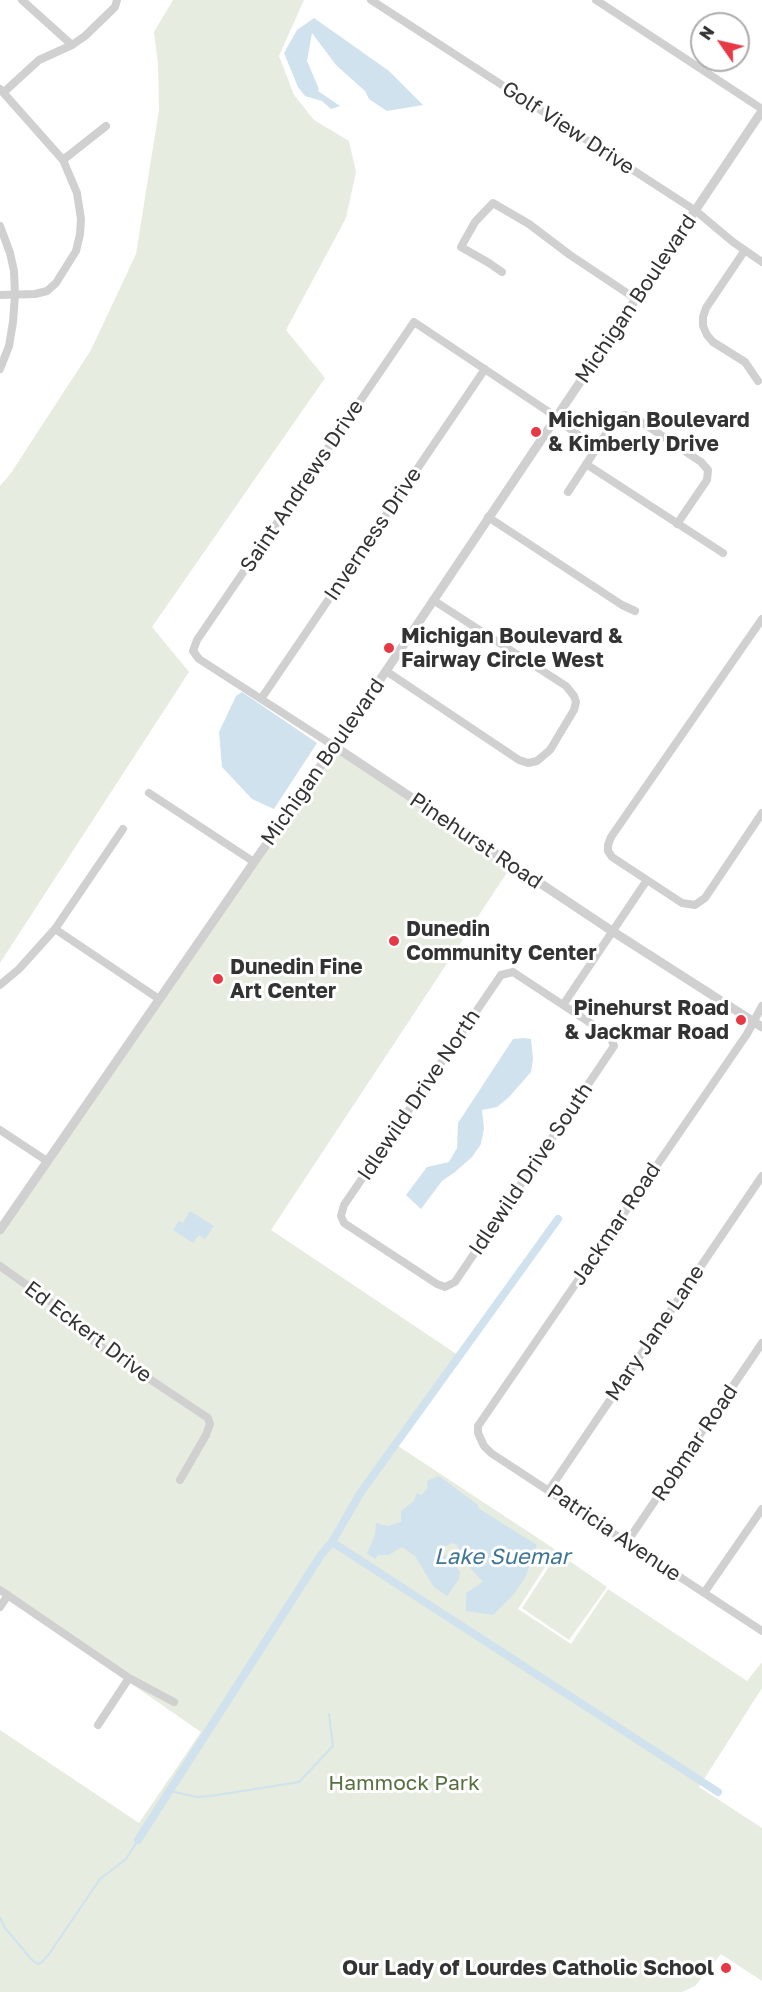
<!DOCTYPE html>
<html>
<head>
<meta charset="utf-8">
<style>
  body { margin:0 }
  #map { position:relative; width:762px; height:1992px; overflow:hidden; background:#fff; font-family:"Golos Text",sans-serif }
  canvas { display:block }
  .north { position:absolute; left:690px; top:12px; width:60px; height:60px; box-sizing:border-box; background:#fff; border:2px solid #adadad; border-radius:50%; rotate:304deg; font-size:16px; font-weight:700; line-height:24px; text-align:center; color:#333 }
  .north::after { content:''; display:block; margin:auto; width:21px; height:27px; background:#e63946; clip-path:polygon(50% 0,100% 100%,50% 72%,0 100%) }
</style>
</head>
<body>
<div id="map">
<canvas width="762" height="1992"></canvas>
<div class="north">N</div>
</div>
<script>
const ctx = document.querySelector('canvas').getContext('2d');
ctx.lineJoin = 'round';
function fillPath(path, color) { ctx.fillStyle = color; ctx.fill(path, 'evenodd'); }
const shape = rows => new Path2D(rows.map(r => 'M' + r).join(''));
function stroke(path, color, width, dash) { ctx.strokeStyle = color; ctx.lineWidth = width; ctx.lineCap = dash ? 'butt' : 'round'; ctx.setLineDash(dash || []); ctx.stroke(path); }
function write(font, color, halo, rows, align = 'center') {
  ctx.font = font + ' "Golos Text",sans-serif'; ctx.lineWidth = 6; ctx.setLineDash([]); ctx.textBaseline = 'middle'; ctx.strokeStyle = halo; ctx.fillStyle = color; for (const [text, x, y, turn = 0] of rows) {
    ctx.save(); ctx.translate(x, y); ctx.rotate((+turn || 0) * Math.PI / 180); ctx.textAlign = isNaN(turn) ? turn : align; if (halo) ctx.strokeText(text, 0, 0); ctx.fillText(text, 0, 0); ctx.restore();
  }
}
fillPath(shape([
  [173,0,304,0,279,56,294,95,314,120,349,141,356,172,346,218,286,330,325,378,152,627,189,672,0,963,0,486,11,473,91,350,136,254,159,110,158,64,154,32],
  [334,746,512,865,271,1230,461,1357,398,1446,556,1550,518,1609,571,1644,608,1589,747,1681,762,1662,762,1688,699,1787,762,1828,762,1981,721,1954,695,1986,682,1992,0,1992,0,1730,139,1823,201,1732,0,1593,0,1235],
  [558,1553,607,1587,569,1640,522,1608]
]), '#e6ecdf');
fillPath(shape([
  [314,18,389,71,423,105,387,111,369,99,365,91,336,65,312,33,307,61,319,89,318,91,340,106,331,109,322,101,305,96,298,87,284,53,297,30],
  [242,692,317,743,274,809,252,799,222,767,219,732,236,696],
  [524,1038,531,1039,533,1059,531,1072,509,1097,497,1107,482,1110,484,1128,481,1144,472,1157,455,1172,442,1181,421,1209,406,1195,427,1167,449,1162,457,1148,458,1123,513,1039],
  [190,1211,214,1226,205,1239,199,1235,193,1243,173,1230,179,1221,183,1223],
  [439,1476,478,1505,478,1508,537,1545,525,1578,513,1595,493,1615,466,1611,466,1593,483,1582,464,1561,457,1545,453,1543,444,1547,442,1552,460,1571,459,1579,447,1596,434,1587,415,1556,402,1547,389,1555,378,1555,375,1559,367,1553,375,1535,376,1523,388,1526,401,1522,401,1511,414,1501,417,1493,421,1495,428,1488,427,1481]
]), '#cfe2ee');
stroke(shape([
  [170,1791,197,1797,211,1796,299,1782,333,1746,329,1714],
  [0,1917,5,1928,33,1961,38,1964,42,1962,49,1954,100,1879,126,1859,138,1840]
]), '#cfe2ee', 2);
stroke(shape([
  [332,1542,718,1792],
  [138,1840,321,1555,332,1542,361,1492,558,1219]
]), '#cfe2ee', 8);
stroke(shape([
  [22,0,72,45],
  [371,0,696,211,733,242,762,262],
  [596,0,762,109],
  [0,89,63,160,77,193,81,219,80,234,76,251,56,283,47,291,35,294,0,295],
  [4,92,39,60,72,45,85,36,115,7,117,0],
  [63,160,106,126],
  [0,226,10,253,14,271,15,295,13,322,9,346,0,369],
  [745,250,706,308,703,317,703,326,707,335,713,342,745,362,758,381],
  [502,272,489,263,461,247,475,222,493,203,529,224,570,255,636,299],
  [586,464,723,553],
  [568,492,615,420,624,415,634,417,701,462,708,470,707,480,677,524],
  [488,517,622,605,635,611],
  [762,619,611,837,608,845,608,851,612,857,682,903,695,905,705,898,762,813],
  [386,671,519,760,528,763,537,761,550,750,574,710,576,702,574,696,566,686,433,600],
  [261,699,485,369],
  [334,746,199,659,193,651,197,640,414,322,546,410,596,449],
  [149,793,254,862],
  [55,929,159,999],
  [513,972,610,1036,614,1046,455,1282,445,1287,437,1284,344,1223,341,1216,344,1205,501,975,513,972],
  [0,985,19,969,55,929,123,829],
  [563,1005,647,880],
  [762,1006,747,1034,478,1426,478,1433,484,1446,491,1453,762,1631],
  [0,1130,47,1161],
  [0,1266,69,1315,84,1334,103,1348,208,1418,210,1424,206,1435,180,1480],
  [549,1490,762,1176],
  [627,1542,762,1343],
  [0,1590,129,1678,174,1702],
  [704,1593,762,1509],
  [0,1607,8,1595],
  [98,1725,129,1678]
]), '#d0d0d0', 8);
stroke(shape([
  [334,746,612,931,762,1027],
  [0,1230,386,671,762,111]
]), '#d0d0d0', 9);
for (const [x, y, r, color] of [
  [536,432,6,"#e63946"],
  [389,648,6,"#e63946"],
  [394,941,6,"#e63946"],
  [218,979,6,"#e63946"],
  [741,1020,6,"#e63946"],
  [726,1968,6,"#e63946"]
]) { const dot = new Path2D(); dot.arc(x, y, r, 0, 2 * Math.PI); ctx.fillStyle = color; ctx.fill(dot); stroke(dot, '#fff', 2); }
write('21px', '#333', '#fff', [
  ["Golf View Drive",568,128,33],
  ["Michigan Boulevard",636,299,-56],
  ["Saint Andrews Drive",302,486,-56],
  ["Inverness Drive",373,534,-56],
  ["Michigan Boulevard",323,762,-55],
  ["Pinehurst Road",476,841,34],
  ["Idlewild Drive North",419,1095,-56],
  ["Idlewild Drive South",531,1169,-56],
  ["Jackmar Road",616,1224,-56],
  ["Ed Eckert Drive",88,1332,37],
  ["Mary Jane Lane",655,1333,-56],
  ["Robmar Road",695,1443,-56],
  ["Patricia Avenue",614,1533,34]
]);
write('bold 21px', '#333', '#fff', [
  ["Michigan Boulevard",548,420],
  ["& Kimberly Drive",548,444],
  ["Michigan Boulevard &",401,636],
  ["Fairway Circle West",401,660],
  ["Dunedin",406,929],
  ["Community Center",406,953],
  ["Dunedin Fine",230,967],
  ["Art Center",230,991],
  ["Pinehurst Road",729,1008,"right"],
  ["& Jackmar Road",729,1032,"right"],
  ["Our Lady of Lourdes Catholic School",714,1968,"right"]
], 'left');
write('21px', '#56703f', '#fff', [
  ["Hammock Park",404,1783]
]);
write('italic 22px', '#3f7597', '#fff', [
  ["Lake Suemar",502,1557]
]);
</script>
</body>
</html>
